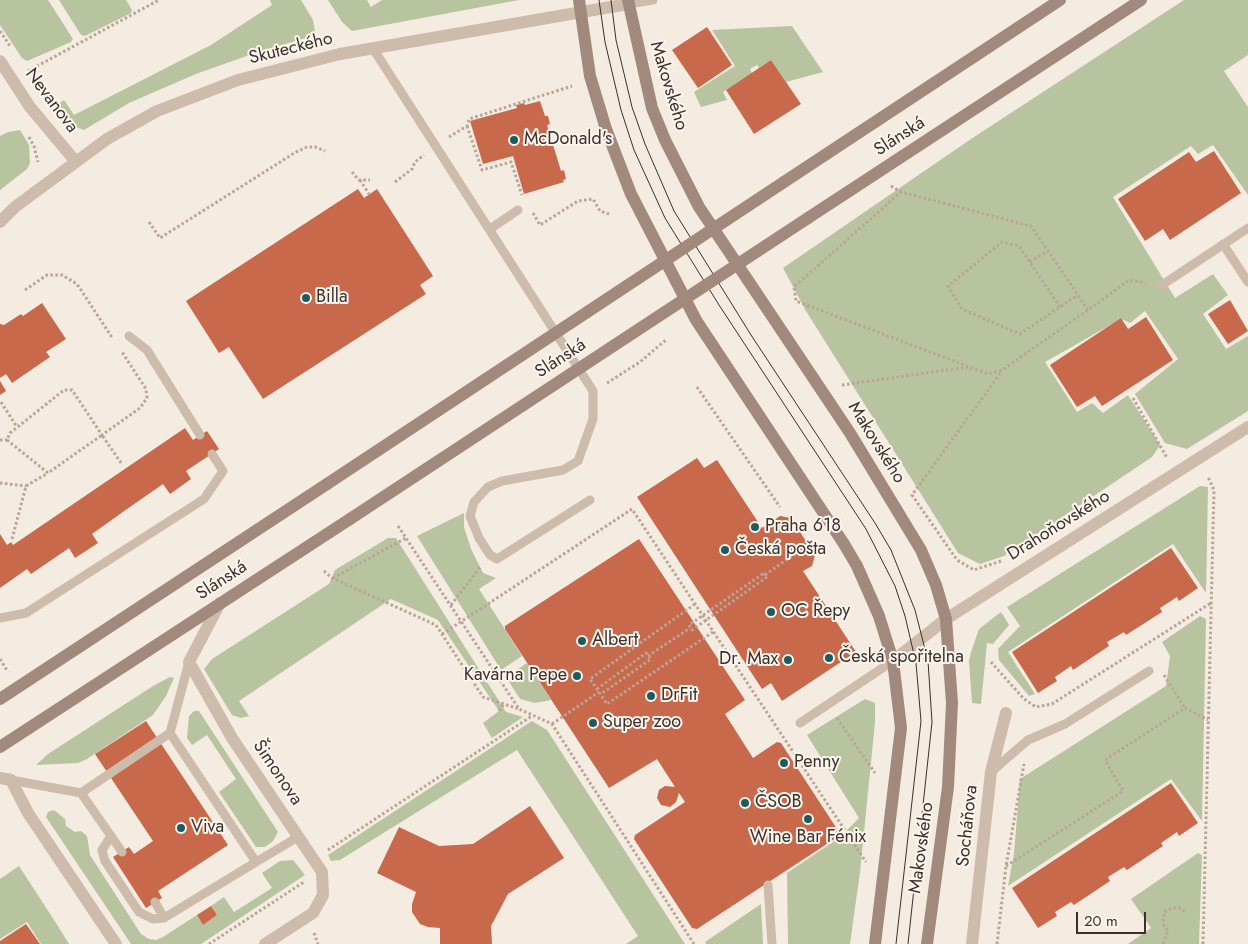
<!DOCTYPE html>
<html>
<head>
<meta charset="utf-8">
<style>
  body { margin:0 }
  #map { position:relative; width:1248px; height:944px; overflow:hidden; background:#f4ebe1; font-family:Jost,sans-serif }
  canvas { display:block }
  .scale { position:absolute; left:1076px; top:912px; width:70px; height:22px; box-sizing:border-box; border:2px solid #3b302b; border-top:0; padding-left:6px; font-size:15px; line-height:18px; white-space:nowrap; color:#3b302b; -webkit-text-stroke:4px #fbf5ee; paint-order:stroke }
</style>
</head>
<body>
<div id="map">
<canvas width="1248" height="944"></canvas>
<div class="scale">20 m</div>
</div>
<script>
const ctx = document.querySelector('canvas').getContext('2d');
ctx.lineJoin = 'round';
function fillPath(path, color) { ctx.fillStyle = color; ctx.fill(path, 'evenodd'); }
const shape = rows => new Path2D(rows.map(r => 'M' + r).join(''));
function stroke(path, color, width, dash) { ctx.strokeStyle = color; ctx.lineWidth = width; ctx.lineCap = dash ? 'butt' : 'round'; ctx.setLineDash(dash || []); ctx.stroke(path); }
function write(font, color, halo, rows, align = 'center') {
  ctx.font = font + ' Jost,sans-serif'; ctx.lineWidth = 4; ctx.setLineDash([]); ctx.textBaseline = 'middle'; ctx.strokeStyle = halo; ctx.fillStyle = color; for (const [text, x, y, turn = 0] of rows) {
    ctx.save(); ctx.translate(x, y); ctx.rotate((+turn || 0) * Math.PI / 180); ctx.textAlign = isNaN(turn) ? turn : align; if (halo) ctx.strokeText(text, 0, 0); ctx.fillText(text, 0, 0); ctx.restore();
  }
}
fillPath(shape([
  [0,0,48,0,73,39,71,42,27,61,22,58,0,25],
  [59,0,126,0,132,10,131,13,85,36,81,35],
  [270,0,301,0,313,20,316,38,309,37,255,53,196,74,129,103,84,130,70,125,55,106,64,100,74,115,211,45,272,5],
  [328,0,367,0,371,7,382,0,519,0,352,31,342,22],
  [1184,0,1248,0,1248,55,1224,71,1248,107,1248,195,1213,145,1198,154,1191,146,1113,197,1175,298,1213,274,1228,295,1203,314,1226,349,1248,336,1248,411,1187,449,1165,443,1135,394,1178,359,1145,311,1130,323,1121,319,1045,362,1077,412,1092,403,1103,413,1128,395,1160,445,1152,457,1004,556,980,564,958,553,806,311,783,268,971,139],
  [792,26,823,72,786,82,771,60,759,68,757,65,750,69,752,73,723,92,727,100,701,107,694,92,735,66,712,30],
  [20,130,29,145,30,163,27,169,0,190,0,136,8,132],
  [1200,486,1208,487,1206,593,1173,544,1008,652,1035,694,1029,696,999,660,998,649,1020,626,1007,607],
  [464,513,464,527,471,549,483,573,496,578,479,589,522,656,501,670,417,536],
  [388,538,396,538,506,712,523,717,492,738,483,723,499,711,438,620,391,599,239,701,249,716,241,718,232,715,204,669,212,659,329,584,335,570],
  [1001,612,1009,625,993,644,987,643,981,704,972,703,969,661,971,652,979,629],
  [1200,616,1206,619,1202,821,1171,779,1008,886,1014,854,1020,779,1166,686,1170,656,1162,642],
  [527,663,551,700,535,703,520,699,506,677],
  [170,677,174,678,166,696,153,715,87,759,78,763,36,765,48,754,153,686],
  [865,699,875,703,875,722,860,872,850,944,788,944,787,873,839,838,859,818,807,735],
  [194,711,199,711,278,832,273,841,265,847,256,847,219,792,236,779,207,735,192,745,187,738,189,716],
  [532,721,547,730,685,944,626,944,638,936,517,750,340,860,331,861,328,855],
  [54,810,65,819,66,826,75,832,81,831,87,836,90,855,141,934,149,939,156,940,163,937,197,915,203,925,217,915,211,906,224,897,234,912,272,888,262,873,280,861,293,860,305,875,201,944,131,944,46,817,48,812],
  [1198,853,1202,855,1199,944,1128,944,1151,928,1131,899],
  [19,866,56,923,69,944,41,944,27,922,0,939,0,879],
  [761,904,763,944,706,944,705,942]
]), '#b8c4a0');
fillPath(shape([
  [707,27,732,65,698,88,672,50],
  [771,60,801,104,754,134,726,90],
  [540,101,545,116,548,116,550,124,547,125,561,171,564,170,566,179,563,180,564,182,524,194,513,156,483,164,470,121,517,108,516,105,524,103,525,105],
  [1214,151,1241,193,1170,240,1163,229,1145,241,1118,199,1189,152,1196,162],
  [358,189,364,198,377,189,433,276,420,285,426,294,263,399,229,347,219,353,186,301],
  [1230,300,1248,331,1228,344,1208,314],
  [42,303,66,339,46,352,50,357,12,383,6,374,0,378,0,324,4,325,21,314,23,316],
  [1146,317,1173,360,1102,406,1095,396,1077,407,1050,365,1121,318,1128,329],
  [0,381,6,391,0,395],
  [185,428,193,440,207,431,219,449,186,471,191,479,170,494,163,484,127,509,92,534,98,543,75,558,69,548,31,574,27,569,0,588,0,534,7,545,11,542,13,545],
  [697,458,704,468,717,460,762,528,780,516,791,518,815,555,812,566,803,571,856,652,782,701,771,683,762,689,637,497],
  [639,539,745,700,725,714,753,758,777,742,781,743,839,832,839,836,697,929,692,928,634,839,635,835,685,802,679,793,676,802,670,807,661,805,657,798,659,790,665,786,675,787,657,759,609,788,505,629,505,626],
  [1171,548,1198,588,1179,601,1177,597,1160,608,1162,612,1126,635,1124,632,1107,642,1109,646,1073,670,1071,666,1055,677,1057,681,1038,693,1012,652],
  [146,721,228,845,158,891,162,898,146,908,113,857,129,847,134,854,153,841,95,754],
  [1171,783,1198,823,1179,836,1177,832,1161,843,1163,846,1127,870,1124,867,1108,877,1110,881,1074,905,1071,902,1055,912,1057,916,1038,928,1012,888],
  [530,806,564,858,508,894,491,926,492,944,440,944,440,928,428,927,420,924,412,912,412,904,416,892,377,873,399,827,439,846,473,844],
  [211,906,217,915,203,925,197,915],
  [26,924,40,944,0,944,0,941]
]), '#c8694b');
stroke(shape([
  [0,31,10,46],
  [28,71,159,0],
  [467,126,482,170,511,162,522,195],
  [29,137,34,146,38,162],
  [449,137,467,126,469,119,572,86],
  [352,172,359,180,370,180],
  [360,180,369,194],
  [395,182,412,169,415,162,424,155],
  [891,186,901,192],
  [533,213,540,225,578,201,593,199,600,211,609,214],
  [149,222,160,238,296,152,307,147,315,147,325,151],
  [1030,262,1048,251],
  [25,290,47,275,62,275,77,284,113,339],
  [1060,307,1019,246,1002,242,948,286,962,309,1020,334,1078,295],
  [1088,310,1031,226,901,192,794,287,796,301,988,374,1002,370,1088,310,1129,280,1146,283],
  [607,383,640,362,667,339],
  [842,385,968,367],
  [697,387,780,507],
  [1133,398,1167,458],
  [1,402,17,427],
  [871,429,879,440],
  [0,440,7,440],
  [121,463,102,435,48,473,7,440,10,433,64,390,72,390,102,435,140,408,147,398,146,389,122,352],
  [0,483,26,486],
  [398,526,519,709,552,724,694,944],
  [12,539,26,486,48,473],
  [1001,561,974,570,957,560,912,495,1002,371],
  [324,571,332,578,436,625,483,697,519,709],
  [764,573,767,577,692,630,689,625,764,573],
  [765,575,814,540],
  [333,578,406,538],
  [488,604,632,509,866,862],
  [695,604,590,679,607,704,713,632],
  [451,605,481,566],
  [648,656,690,628],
  [0,659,8,672],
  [991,662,1024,699,1036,707,1052,704,1211,603],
  [1164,675,1185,708],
  [597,689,646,653,651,659,601,694],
  [499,711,504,704],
  [837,718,875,773],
  [552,724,599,692],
  [328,850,532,716],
  [1006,866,1123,791,1105,760,1185,708,1208,720],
  [314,933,318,944],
  [209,944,304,882],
  [997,944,1006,866,1024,764],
  [1163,944,1168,931,1163,924,1164,912,1172,908,1180,908,1186,913],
  [1203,944,1214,490,1208,477]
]), '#b9a596', 3, [2.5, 2.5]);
stroke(shape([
  [628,4,653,0],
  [374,50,593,391,593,419,578,461,563,470,502,481,488,487,474,502,470,516,479,538,490,555,497,559,590,500],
  [490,229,518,210],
  [1223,244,1248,282],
  [1162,285,1248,228],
  [129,336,147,350,200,435],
  [0,618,26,613,204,499,223,471,212,454],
  [800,723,893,661],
  [170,733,256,862,298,837],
  [991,772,1028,740,1065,724,1149,671],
  [11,780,81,793,170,733,189,662],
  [81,793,111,836,102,850,105,861,139,912,153,919,164,918,256,862],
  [111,836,122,852],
  [768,885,772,944],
  [155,902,164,918]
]), '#cdbbac', 9);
stroke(shape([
  [0,61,30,107,76,162],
  [0,222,15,207,107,139,157,111,238,80,340,54,628,4],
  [220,603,189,662,232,738,322,872,323,895,313,913,265,944],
  [893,661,946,619,1248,427],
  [0,778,11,780,28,813,116,944],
  [972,944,991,772,1006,713]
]), '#cdbbac', 12);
stroke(shape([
  [579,0,590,76,606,129,631,194,696,320,844,544,857,566,879,616,893,661,901,728,875,944],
  [628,0,652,108,665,140,699,207,850,433,921,550,936,585,946,619,952,703,948,787,927,944],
  [784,182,1060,0],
  [808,218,1141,0],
  [0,699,327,484],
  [0,747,350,519]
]), '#a18a7d', 12);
stroke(shape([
  [599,0,605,42,621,110,634,150,665,218,719,305,866,529,895,586,905,616,916,663,921,721,896,944],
  [611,0,616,40,632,107,645,144,674,211,751,335,875,523,891,550,915,610,928,661,932,722,908,944]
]), '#3b302b', 1);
stroke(shape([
  [442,634,488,604]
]), '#b9a596', 3, [2.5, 2.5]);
stroke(shape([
  [327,484,784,182],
  [350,519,808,218]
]), '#a18a7d', 12);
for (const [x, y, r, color] of [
  [514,140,5,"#1f5a5e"],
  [306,298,5,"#1f5a5e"],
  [755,527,5,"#1f5a5e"],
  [725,550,5,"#1f5a5e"],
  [771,612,5,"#1f5a5e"],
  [582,641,5,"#1f5a5e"],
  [829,658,5,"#1f5a5e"],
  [788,660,5,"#1f5a5e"],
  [577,676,5,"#1f5a5e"],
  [651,696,5,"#1f5a5e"],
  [593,723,5,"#1f5a5e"],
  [784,763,5,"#1f5a5e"],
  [745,803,5,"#1f5a5e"],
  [808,819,5,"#1f5a5e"],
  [181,828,5,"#1f5a5e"]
]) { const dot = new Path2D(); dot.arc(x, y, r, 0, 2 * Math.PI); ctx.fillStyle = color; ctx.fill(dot); stroke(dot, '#fbf5ee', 2); }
write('18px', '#3b302b', '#fbf5ee', [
  ["Skuteckého",291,49,-14],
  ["Makovského",668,86,73],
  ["Nevanova",51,101,53],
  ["Slánská",900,137,-33],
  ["Slánská",561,359,-33],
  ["Makovského",876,443,58],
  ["Drahoňovského",1059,526,-32],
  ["Slánská",222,581,-33],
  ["Šimonova",277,773,56],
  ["Socháňova",968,826,-84],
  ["Makovského",922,848,-82]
]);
write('18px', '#3b302b', '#fbf5ee', [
  ["McDonald's",524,140],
  ["Billa",316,298],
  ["Praha 618",765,527],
  ["Česká pošta",735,550],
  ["OC Řepy",781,612],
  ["Albert",592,641],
  ["Česká spořitelna",839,658],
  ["Dr. Max",778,660,"right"],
  ["Kavárna Pepe",567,676,"right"],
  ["DrFit",661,696],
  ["Super zoo",603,723],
  ["Penny",794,763],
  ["ČSOB",755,803],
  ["Viva",191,828],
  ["Wine Bar Fénix",808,838,"center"]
], 'left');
</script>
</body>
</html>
